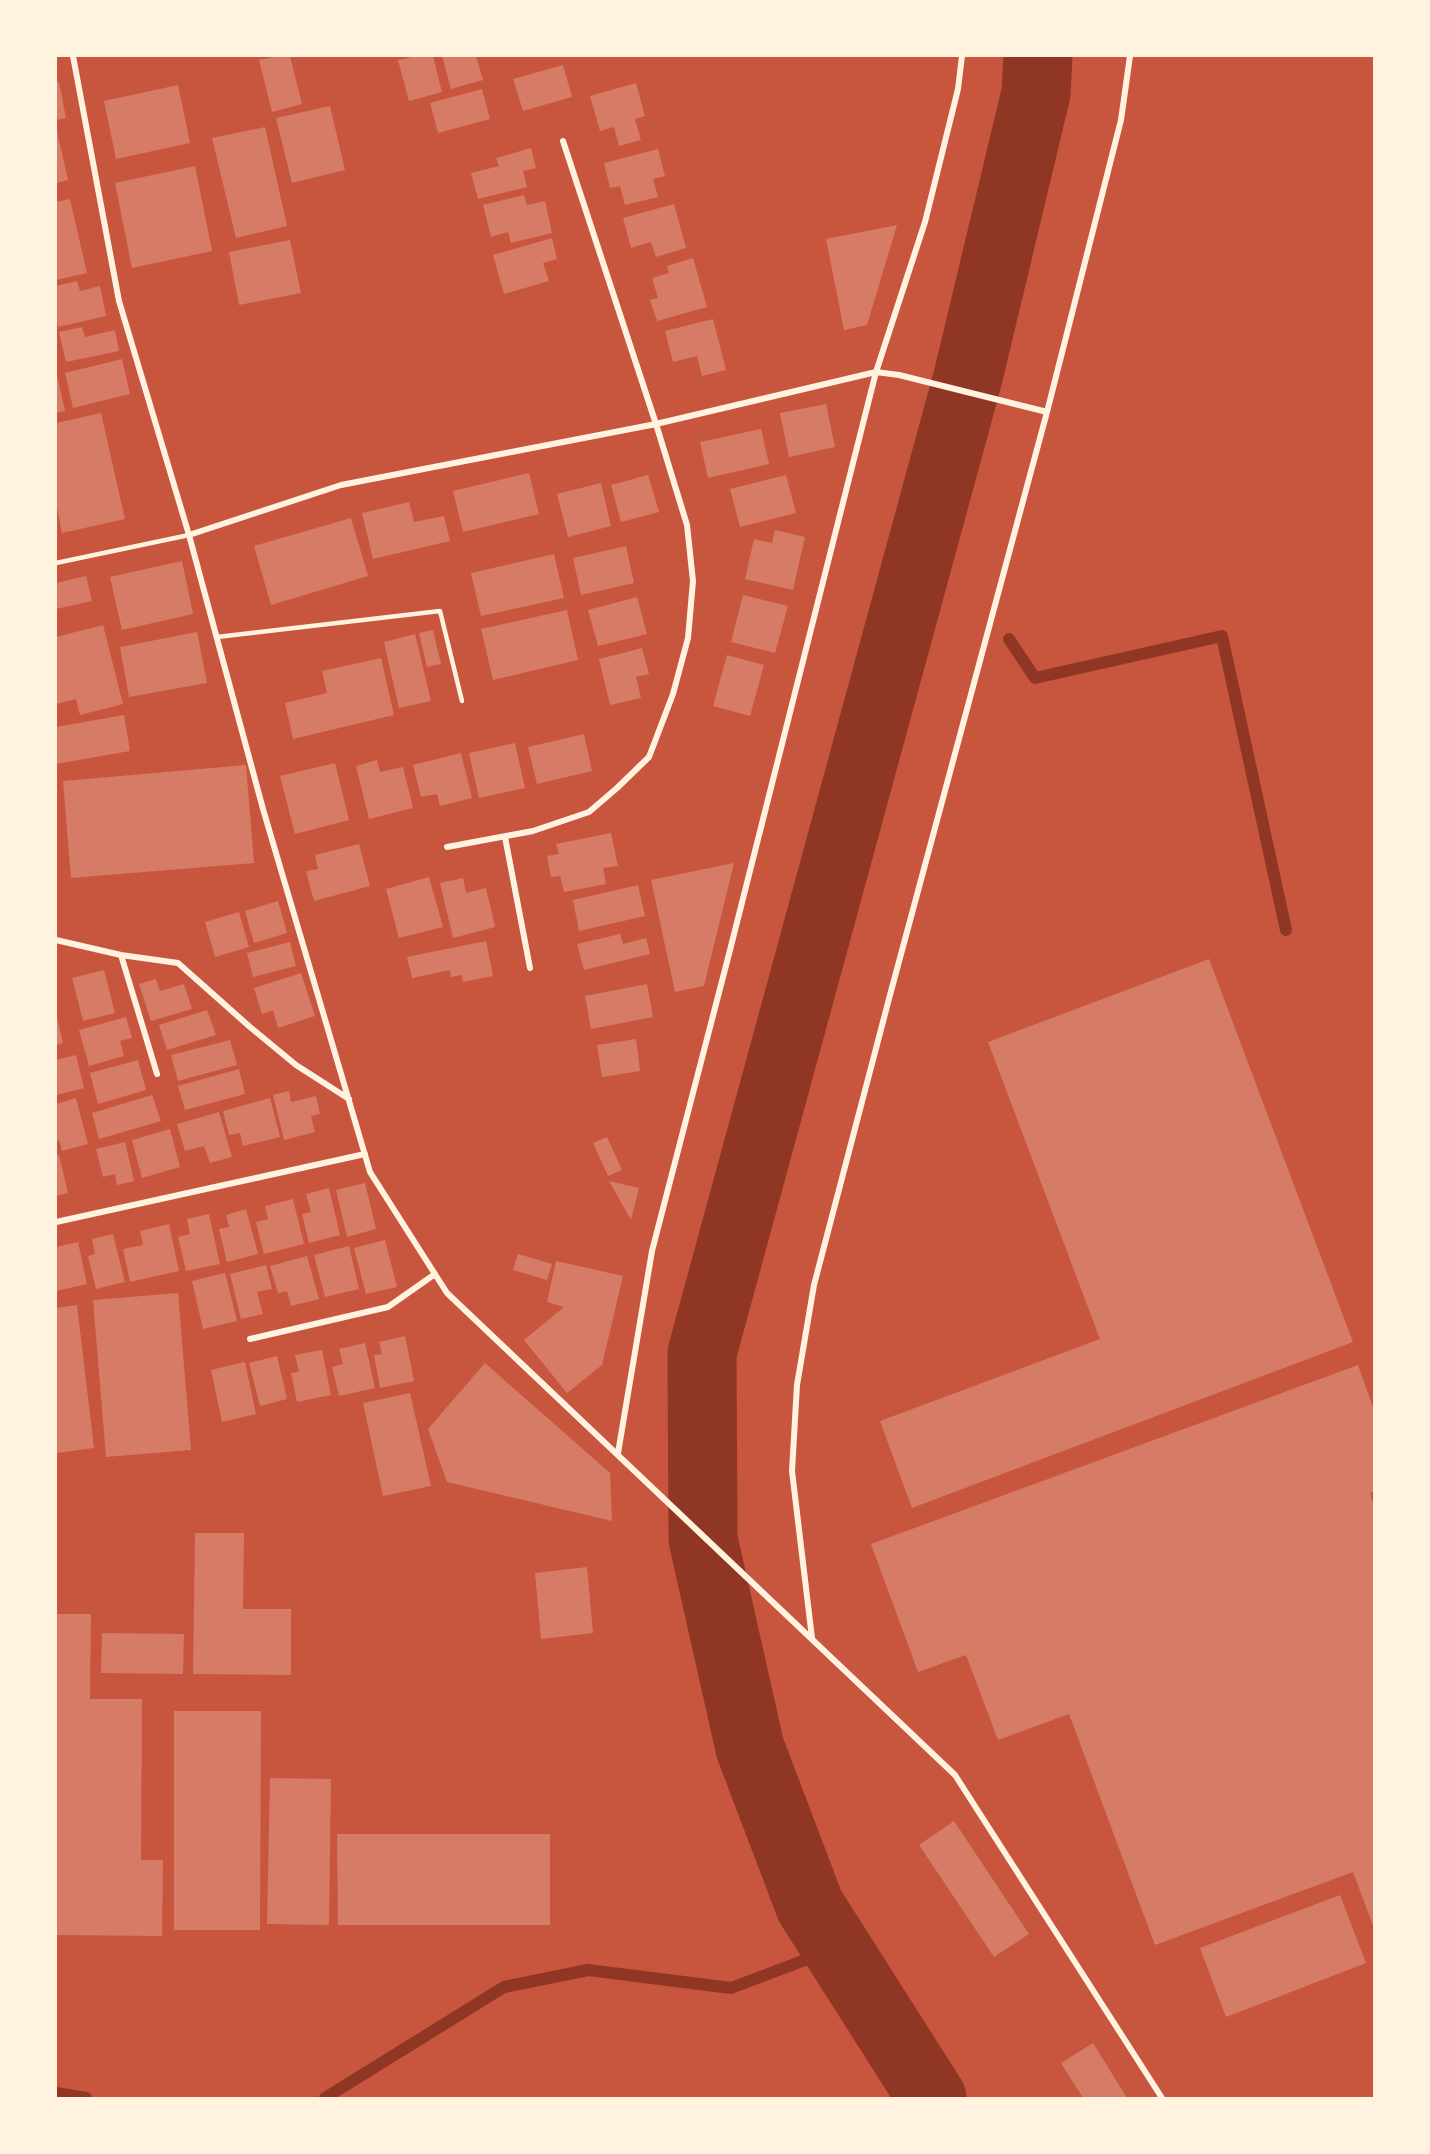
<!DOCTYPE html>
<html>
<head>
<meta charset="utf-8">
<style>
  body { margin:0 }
  #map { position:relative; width:1430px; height:2154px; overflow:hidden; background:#c8553d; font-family:"Exo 2",sans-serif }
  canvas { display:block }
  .frame { position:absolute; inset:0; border:57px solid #fff3e0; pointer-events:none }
</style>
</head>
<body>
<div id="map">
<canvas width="1430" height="2154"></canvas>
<div class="frame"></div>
</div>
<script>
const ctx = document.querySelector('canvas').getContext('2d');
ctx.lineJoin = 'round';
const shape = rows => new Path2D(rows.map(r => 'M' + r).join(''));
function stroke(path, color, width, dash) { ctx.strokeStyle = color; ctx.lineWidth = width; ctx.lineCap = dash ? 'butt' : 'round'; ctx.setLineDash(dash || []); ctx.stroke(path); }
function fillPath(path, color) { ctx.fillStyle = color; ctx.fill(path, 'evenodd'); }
stroke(shape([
  [1009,639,1035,678,1222,636,1286,930],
  [56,2093,86,2098],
  [325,2098,504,1987,588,1970,731,1988,837,1948]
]), '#8f3625', 12);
stroke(shape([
  [932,2098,810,1906,750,1748,703,1539,702,1353,968,377,1036,93,1038,56]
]), '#8f3625', 69);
fillPath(shape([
  [278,56,290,56,302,104,272,112,259,60],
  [417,56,433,56,442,92,409,101,398,60],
  [442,56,476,56,483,80,451,89],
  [563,65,572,97,523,111,513,79],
  [56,82,59,82,66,118,56,120],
  [636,83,645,116,635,119,641,140,619,146,614,127,600,131,590,96],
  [178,85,190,143,116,159,104,101],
  [482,89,490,119,438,133,430,103],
  [330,106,345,170,292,183,276,118],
  [56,127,68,180,56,183],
  [265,127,287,226,236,238,212,138],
  [531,148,536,168,523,171,527,187,478,199,471,173,499,166,496,158],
  [658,149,665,176,653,179,658,197,625,205,620,186,610,188,604,163],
  [195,166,212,251,132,268,115,183],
  [524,195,527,205,545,201,552,233,511,243,508,232,491,237,483,205],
  [70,199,87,273,56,280,56,202],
  [674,204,686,248,656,257,651,242,631,248,623,218],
  [897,225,867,325,844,330,826,239],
  [552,238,557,259,543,263,549,281,504,294,493,255],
  [290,240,301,293,239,305,229,252],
  [693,258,707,307,657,321,650,300,658,298,652,278,669,273,667,266],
  [77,281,80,291,100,286,106,316,58,327,56,318,56,286],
  [713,319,726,370,702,376,697,356,673,362,665,331],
  [82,327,85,337,115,330,119,351,66,362,59,332],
  [122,359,130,394,73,408,65,373],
  [56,371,65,411,56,413],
  [826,404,835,447,789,457,780,413],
  [101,413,125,519,62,533,56,503,56,423],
  [761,429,769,464,708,478,700,442],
  [529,473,539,514,463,532,453,491],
  [648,475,659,512,621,522,611,485],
  [786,475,796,513,740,527,730,489],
  [601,483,611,526,568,537,557,494],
  [409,502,414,522,444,516,450,541,373,559,362,513],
  [351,518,368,576,271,605,254,546],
  [775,530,805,537,793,590,745,579,754,539,772,543],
  [626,546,634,583,581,595,573,558],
  [554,554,564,598,481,616,471,573],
  [182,561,193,614,122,630,110,577],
  [86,576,92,601,56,609,56,583],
  [743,595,788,606,775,653,731,642],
  [637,597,647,634,598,646,588,610],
  [567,610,578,660,493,680,481,629],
  [103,625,123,704,80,715,76,699,56,704,56,637],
  [433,630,441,664,427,667,419,633],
  [197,632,207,683,129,697,120,647],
  [415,634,431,701,399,708,384,642],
  [642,648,649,674,636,677,641,698,610,705,599,659],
  [727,655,764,665,750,716,713,706],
  [381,658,394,715,293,739,285,703,327,693,322,671],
  [124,715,130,751,56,764,56,727],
  [584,734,592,771,537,784,528,747],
  [515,743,525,788,479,798,469,753],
  [461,753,472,798,440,806,437,794,421,797,413,765],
  [377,760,380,772,403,767,413,808,369,819,356,766],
  [335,763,349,820,295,834,280,776],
  [246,765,254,863,71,878,63,781],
  [611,833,618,866,603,868,606,884,564,892,560,876,551,877,547,856,559,854,556,844],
  [359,844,370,886,314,901,306,871,318,869,315,855],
  [734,863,704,986,675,992,651,880],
  [429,877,443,927,399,938,386,889],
  [463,878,466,893,486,888,495,927,453,938,440,883],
  [638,885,645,916,579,931,573,900],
  [278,901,287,933,254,943,245,911],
  [239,912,249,947,215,957,205,922],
  [620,934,623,944,646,938,650,954,584,970,577,944],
  [486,941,493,976,463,982,462,975,451,977,450,970,412,978,407,957],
  [290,942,296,966,253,977,247,953],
  [1209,959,1353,1342,912,1508,880,1421,1100,1339,988,1042],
  [104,970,115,1013,83,1021,72,978],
  [301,973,315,1016,278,1028,273,1010,262,1014,254,988],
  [156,979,160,991,184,984,192,1009,151,1021,139,984],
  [647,984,653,1017,591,1029,585,996],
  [207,1010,216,1035,167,1050,159,1025],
  [56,1013,63,1043,56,1045],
  [126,1017,132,1038,120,1041,124,1056,89,1066,79,1030],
  [636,1039,640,1071,602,1077,597,1045],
  [230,1040,237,1065,178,1081,171,1055],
  [76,1055,84,1088,56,1095,56,1060],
  [138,1060,146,1090,98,1104,90,1073],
  [239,1069,245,1094,185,1110,178,1086],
  [289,1091,291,1102,316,1096,320,1114,311,1116,315,1132,284,1140,273,1095],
  [152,1095,161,1121,99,1139,92,1113],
  [76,1098,88,1144,62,1151,59,1140,56,1141,56,1104],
  [270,1098,280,1137,243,1146,240,1133,229,1135,223,1111],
  [219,1112,232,1157,210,1163,204,1146,185,1151,177,1124],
  [170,1129,180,1167,142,1178,132,1140],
  [607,1137,622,1170,608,1176,593,1143],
  [125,1142,134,1181,117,1185,115,1174,103,1177,96,1149],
  [56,1155,59,1155,68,1193,56,1196],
  [609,1181,639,1188,631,1220],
  [365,1183,376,1229,347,1237,336,1190],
  [329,1188,340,1235,309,1243,302,1214,311,1212,306,1194],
  [293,1199,304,1244,264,1254,256,1222,268,1219,265,1206],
  [246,1209,258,1254,227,1262,219,1229,229,1227,226,1215],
  [209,1214,220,1264,186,1271,178,1237,190,1234,187,1219],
  [169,1224,179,1271,130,1282,123,1249,143,1245,140,1231],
  [113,1234,125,1282,96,1289,88,1256,95,1254,92,1239],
  [385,1240,397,1287,366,1294,354,1248],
  [78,1242,87,1284,56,1291,56,1247],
  [349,1246,359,1289,325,1297,314,1255],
  [518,1254,552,1264,547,1280,513,1270],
  [307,1256,319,1299,291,1306,287,1291,278,1293,270,1266],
  [556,1261,623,1276,602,1365,567,1393,524,1340,564,1307,547,1302],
  [266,1265,272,1289,257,1292,263,1314,241,1319,230,1274],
  [225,1273,237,1321,203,1329,192,1281],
  [178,1293,191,1450,106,1457,93,1300],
  [77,1305,94,1448,56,1453,56,1308],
  [405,1336,414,1381,380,1388,374,1355,382,1354,379,1342],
  [365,1343,375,1388,339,1396,332,1367,343,1364,339,1349],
  [322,1350,331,1395,297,1402,291,1373,299,1372,295,1355],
  [277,1356,287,1399,260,1406,249,1363],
  [245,1362,256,1414,222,1422,211,1370],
  [485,1363,610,1473,612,1521,447,1482,428,1429],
  [1358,1365,1374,1410,1374,1491,1370,1493,1374,1506,1374,1928,1353,1872,1155,1945,1069,1714,998,1740,966,1655,918,1672,871,1544],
  [410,1393,431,1486,383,1496,363,1403],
  [195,1533,244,1533,243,1609,291,1609,291,1675,193,1674],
  [587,1567,593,1633,541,1639,535,1573],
  [56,1614,91,1614,90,1699,142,1699,141,1860,163,1860,162,1936,56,1935],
  [102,1633,184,1634,183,1674,101,1673],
  [174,1711,261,1711,260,1930,174,1930],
  [270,1778,331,1779,329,1925,267,1924],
  [954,1821,1029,1934,994,1957,919,1845],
  [337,1834,550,1834,550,1925,338,1925],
  [1340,1895,1366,1963,1226,2017,1200,1948],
  [1093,2043,1127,2098,1083,2098,1061,2063]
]), '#d67c66');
stroke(shape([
  [56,563,189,535],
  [217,637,440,611,462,701]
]), '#fff3e0', 4.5);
stroke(shape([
  [73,56,119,301,189,535,263,809,370,1172,447,1293,955,1775,1162,2098],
  [189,535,341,485,656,424,876,372,899,375,1047,412],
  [505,837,530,968],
  [447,847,533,831,589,812,617,788,649,757,673,694,688,638,693,581,687,525,656,424,563,141],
  [56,940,121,955,178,963,250,1027,296,1065,349,1099],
  [121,955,157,1074],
  [56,1222,365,1154],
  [250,1339,388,1307,435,1274],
  [618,1453,652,1251,729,954,876,372,925,222,958,89,962,56],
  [812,1638,792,1471,797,1385,814,1285,890,995,1047,412,1121,120,1130,56]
]), '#fff3e0', 6);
</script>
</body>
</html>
